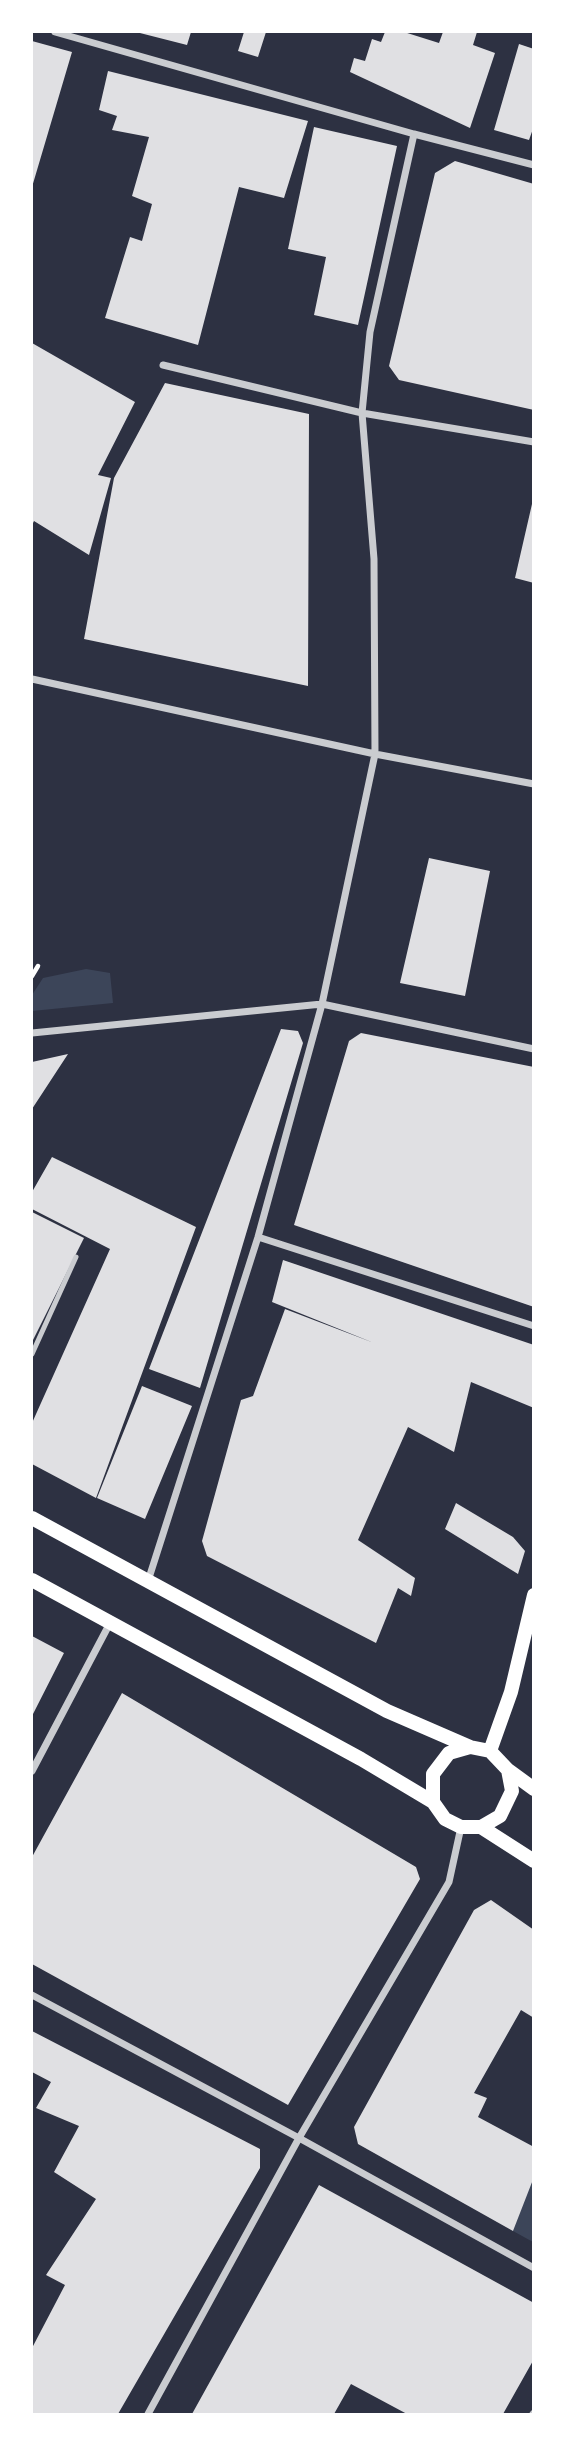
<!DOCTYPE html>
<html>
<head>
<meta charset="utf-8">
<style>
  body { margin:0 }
  #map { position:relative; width:565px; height:2446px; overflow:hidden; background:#2d3142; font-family:Lora,serif }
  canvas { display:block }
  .frame { position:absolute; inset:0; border:33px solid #fff; pointer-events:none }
</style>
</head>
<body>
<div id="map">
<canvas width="565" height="2446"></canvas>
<div class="frame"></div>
</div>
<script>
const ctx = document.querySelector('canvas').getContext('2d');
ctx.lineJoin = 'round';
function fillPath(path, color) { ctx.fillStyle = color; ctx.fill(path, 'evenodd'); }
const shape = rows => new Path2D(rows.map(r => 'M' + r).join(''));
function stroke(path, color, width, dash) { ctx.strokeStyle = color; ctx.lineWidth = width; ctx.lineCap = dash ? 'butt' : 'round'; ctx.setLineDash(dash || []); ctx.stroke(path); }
fillPath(shape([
  [86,969,110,973,113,1003,32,1011,32,995,43,978],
  [533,2177,533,2242,513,2231]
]), '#3c4559');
fillPath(shape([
  [136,32,191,32,187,45],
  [244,32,266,32,258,57,238,51],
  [385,32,404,32,439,43,443,32,477,32,473,45,495,53,470,128,350,72,354,58,365,61,372,39,381,42],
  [32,41,72,52,32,187],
  [519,44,534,49,534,126,529,140,494,130],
  [108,71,308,121,284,198,239,187,198,345,105,318,130,237,142,241,152,204,132,196,149,137,112,130,117,116,99,110],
  [314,127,397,146,358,325,314,315,326,257,288,249],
  [455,161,534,184,534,410,399,380,389,366,435,173],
  [32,343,135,402,98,475,111,478,89,555,34,521,32,525],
  [165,383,309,414,308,686,84,639,114,478],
  [532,504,534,504,534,583,515,578],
  [429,858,490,871,465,996,400,983],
  [281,1029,298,1031,303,1043,200,1388,149,1369],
  [361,1033,534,1067,534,1307,294,1225,349,1041],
  [68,1054,32,1109,32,1062],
  [52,1157,196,1227,96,1498,32,1464,32,1423,110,1249,32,1209,32,1192],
  [32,1212,84,1238,32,1342],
  [283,1260,534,1345,534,1408,471,1382,454,1452,408,1427,358,1540,415,1578,411,1596,398,1588,376,1643,207,1556,202,1541,241,1400,253,1396,285,1309,374,1343,272,1302],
  [142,1386,192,1406,145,1519,97,1498],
  [456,1503,513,1537,525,1551,518,1574,445,1529],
  [32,1636,64,1653,32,1716],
  [122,1693,416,1867,420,1879,288,2105,32,1964,32,1857],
  [491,1900,534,1930,534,2018,521,2010,474,2093,487,2098,478,2117,534,2147,534,2177,513,2231,358,2144,354,2127,474,1910],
  [32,2031,260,2149,260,2168,118,2414,32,2414,32,2348,65,2285,46,2275,96,2199,54,2172,79,2126,36,2108,51,2082,32,2072],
  [319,2185,534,2303,534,2359,503,2414,407,2414,351,2384,334,2414,192,2414]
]), '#e0e0e3');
stroke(shape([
  [32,976,38,966]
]), '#fff', 4.5);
stroke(shape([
  [32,1354,76,1257]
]), '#caccd0', 5);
stroke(shape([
  [55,32,414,134,534,165],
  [163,365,362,413,534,442],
  [32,679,375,754,534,784],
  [32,1033,322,1004,534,1049],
  [258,1237,534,1326],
  [148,1581,258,1237,322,1004,375,754,374,559,362,413,370,332,414,134],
  [32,1771,110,1623],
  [32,1995,299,2138,534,2268],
  [148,2414,299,2138,449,1882,461,1827],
  [533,2414,534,2413]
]), '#caccd0', 7);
stroke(shape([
  [32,1518,387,1711,470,1747],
  [32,1580,361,1759,433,1802],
  [490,1751,511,1692,534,1595],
  [508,1770,512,1791,500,1816,481,1827,461,1827,445,1819,433,1802,433,1774,449,1753,470,1747,490,1751,508,1770,534,1789],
  [481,1827,534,1861]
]), '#fff', 14);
</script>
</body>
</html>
